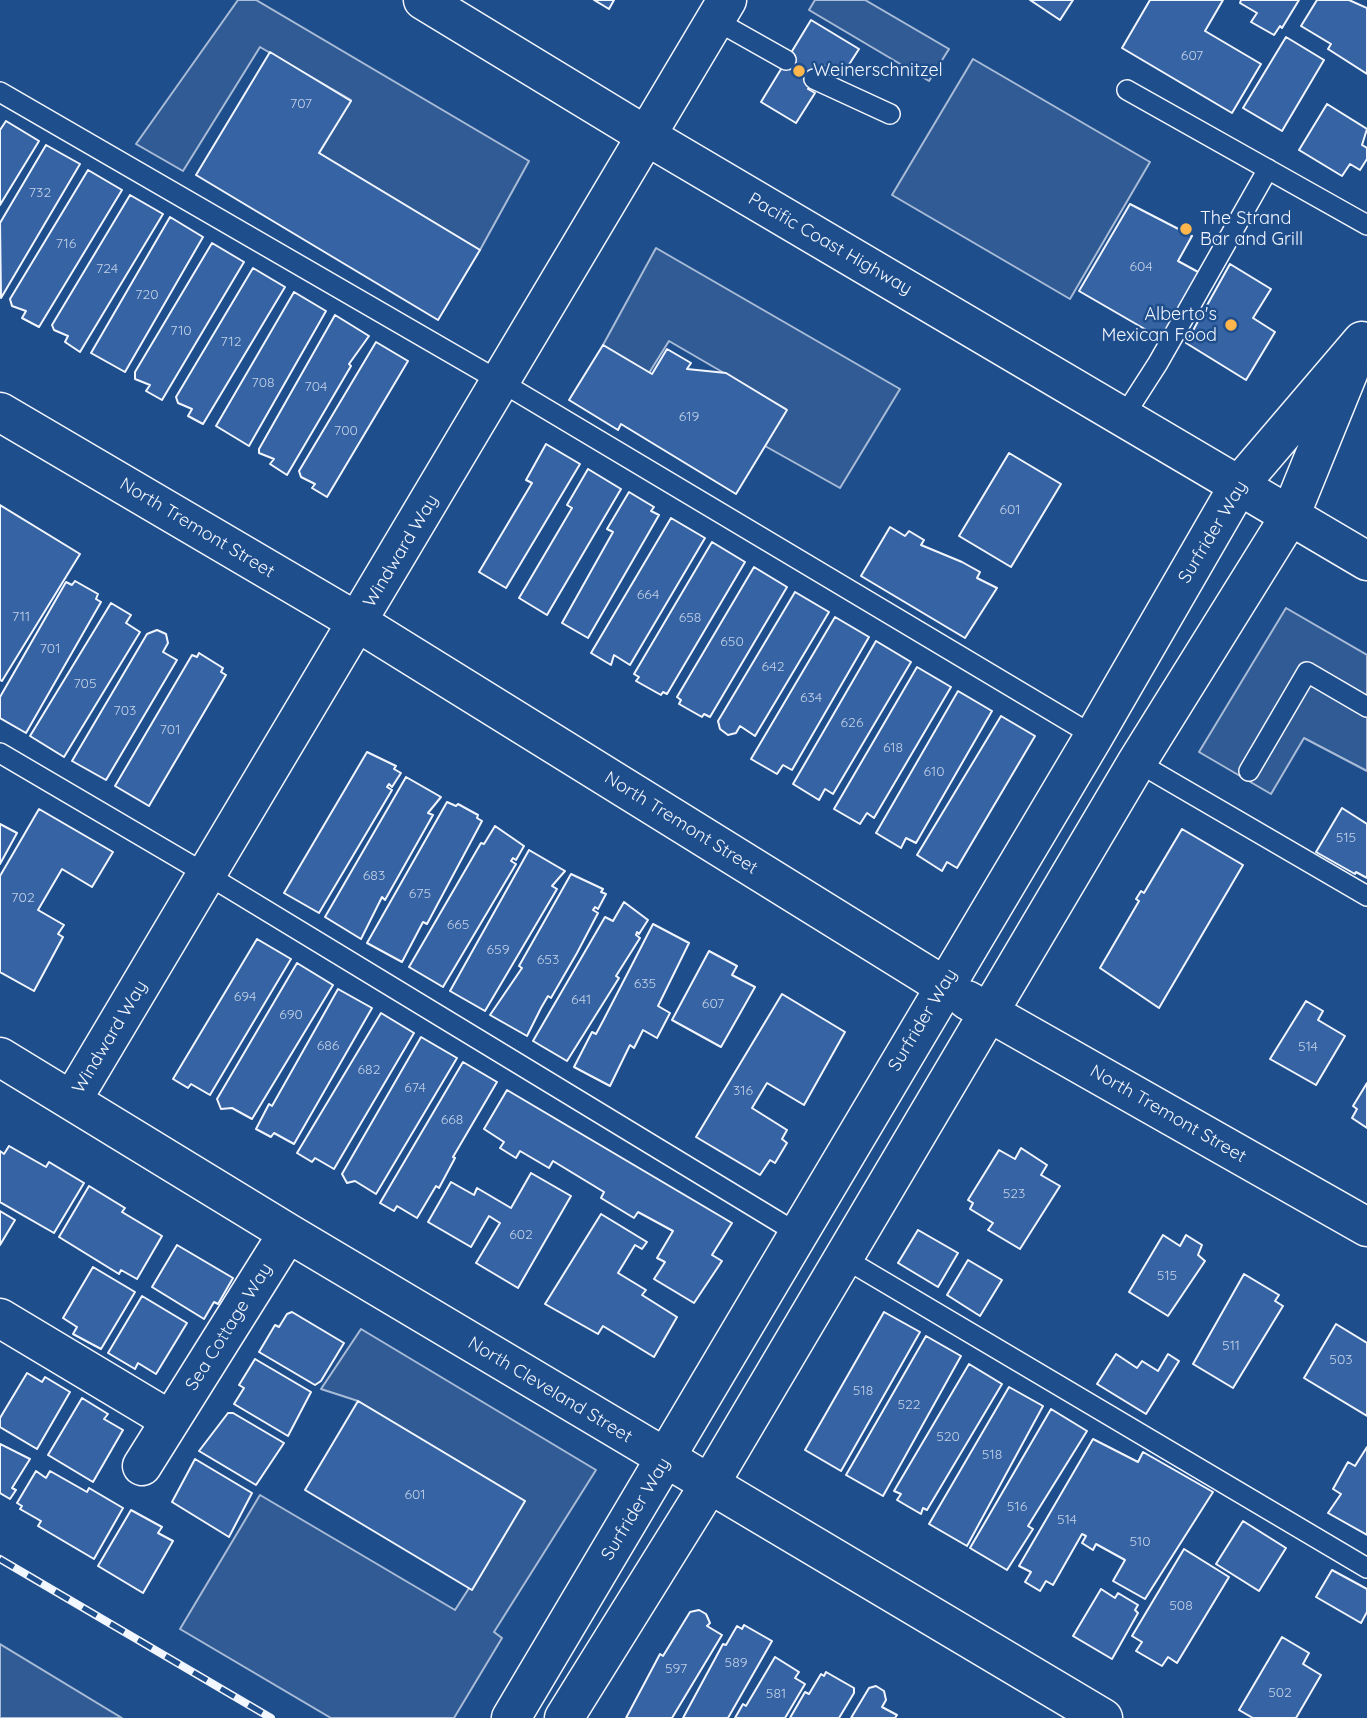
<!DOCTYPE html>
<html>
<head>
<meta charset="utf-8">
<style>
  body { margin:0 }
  canvas { display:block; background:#1f4e8c }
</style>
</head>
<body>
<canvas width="1367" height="1718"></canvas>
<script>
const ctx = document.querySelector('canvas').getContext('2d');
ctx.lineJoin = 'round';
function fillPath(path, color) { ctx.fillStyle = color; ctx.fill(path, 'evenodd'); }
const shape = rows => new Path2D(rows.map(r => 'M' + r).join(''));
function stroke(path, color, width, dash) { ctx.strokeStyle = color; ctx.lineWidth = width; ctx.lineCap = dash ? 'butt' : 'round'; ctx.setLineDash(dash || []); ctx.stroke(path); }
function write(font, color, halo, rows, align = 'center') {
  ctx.font = font + ' Quicksand,sans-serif'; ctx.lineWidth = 5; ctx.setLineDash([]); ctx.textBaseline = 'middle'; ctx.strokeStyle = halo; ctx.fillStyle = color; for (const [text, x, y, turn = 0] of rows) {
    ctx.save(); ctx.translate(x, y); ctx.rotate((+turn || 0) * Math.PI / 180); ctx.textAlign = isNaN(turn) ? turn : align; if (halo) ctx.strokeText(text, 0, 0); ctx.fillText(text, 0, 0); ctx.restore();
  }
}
const parking = shape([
  [238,0,256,0,529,161,480,250,319,153,351,100,260,47,183,171,136,144,238,0],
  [815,0,865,0,949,49,929,81,809,10,815,0],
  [973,59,1150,162,1070,299,892,195,973,59],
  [656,248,900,389,840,488,765,446,786,409,669,341,649,373,603,345,656,248],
  [1286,608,1367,655,1367,771,1304,738,1271,794,1199,752,1286,608],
  [361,1329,596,1470,494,1632,502,1638,454,1718,331,1718,180,1629,260,1495,455,1610,525,1501,358,1401,321,1389,361,1329],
  [0,1644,122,1718,0,1718,0,1644]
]);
fillPath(parking, '#305b95');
stroke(parking, '#a8bbd7', 2);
const building = shape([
  [594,0,614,0,609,9,594,0],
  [1030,0,1073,0,1060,20,1030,0],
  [1150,0,1223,0,1205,31,1261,64,1232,113,1122,48,1150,0],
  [1241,0,1299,0,1282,28,1280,26,1274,35,1251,22,1257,13,1240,3,1241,0],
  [1317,0,1349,0,1367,8,1367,74,1328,49,1331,44,1301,26,1317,0],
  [811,20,859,49,841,77,823,65,808,89,815,93,796,123,761,102,811,20],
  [1286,37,1324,60,1282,131,1243,108,1286,37],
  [270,52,351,101,319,153,480,250,438,320,196,175,270,52],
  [1327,104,1367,129,1362,145,1367,148,1367,159,1360,170,1350,164,1342,176,1299,150,1327,104],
  [6,121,39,141,0,205,0,130,6,121],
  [46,145,80,164,1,298,0,223,46,145],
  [88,170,122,190,39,327,22,318,26,311,12,306,10,299,88,170],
  [130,195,163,214,80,352,65,342,68,336,54,330,52,325,130,195],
  [1130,204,1192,236,1178,261,1200,273,1162,339,1079,291,1130,204],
  [170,217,203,237,125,372,91,353,170,217],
  [212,243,244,262,162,400,146,391,150,385,135,379,135,372,212,243],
  [1230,264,1271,289,1253,318,1275,332,1246,380,1186,343,1230,264],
  [253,268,285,287,203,424,188,416,192,409,178,403,176,397,253,268],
  [294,292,326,311,249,446,216,426,294,292],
  [335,315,369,336,349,364,351,366,287,475,270,464,274,459,259,453,259,449,335,315],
  [376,342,408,361,327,497,312,488,315,484,301,477,299,471,376,342],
  [603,345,652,374,667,349,691,363,687,369,726,373,787,410,736,494,621,424,618,430,569,400,603,345],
  [546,444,580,464,506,588,479,572,532,483,526,480,546,444],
  [1009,453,1061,484,1011,567,959,536,1009,453],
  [588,469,621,489,547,615,519,598,572,508,567,505,588,469],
  [629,492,654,507,651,511,659,515,588,638,562,623,613,532,607,529,629,492],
  [0,505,80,554,2,681,0,680,0,505],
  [671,518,705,538,630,665,614,655,611,665,591,653,671,518],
  [890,527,905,536,909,531,924,540,921,545,962,562,980,572,977,578,997,588,965,638,861,576,890,527],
  [712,542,745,562,667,694,663,692,661,695,636,681,639,677,634,674,712,542],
  [754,567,787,587,710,717,704,714,702,717,679,704,681,700,677,697,754,567],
  [75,581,98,594,96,599,101,602,26,733,0,718,0,697,66,582,72,585,75,581],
  [795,592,829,612,755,736,740,726,736,733,728,735,720,729,718,721,795,592],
  [111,603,131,615,126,623,140,632,64,757,30,736,111,603],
  [835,617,869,637,792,770,783,765,777,774,751,759,835,617],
  [157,630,166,634,168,643,163,652,177,660,106,780,72,761,147,634,157,630],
  [876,641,911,662,833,794,825,789,819,800,793,784,876,641],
  [199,653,223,668,221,672,226,675,149,806,115,786,192,655,197,657,199,653],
  [917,667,951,687,874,818,867,813,860,824,834,809,917,667],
  [958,691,992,711,916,843,906,838,901,848,876,833,958,691],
  [1001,716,1035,736,957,868,947,862,942,871,917,855,1001,716],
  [367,752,396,766,394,769,401,773,392,787,389,784,387,787,392,790,319,913,284,893,367,752],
  [406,777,441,797,428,813,433,815,385,900,382,897,361,939,325,917,406,777],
  [447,802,456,806,458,804,478,815,477,818,482,821,427,924,423,922,402,962,367,943,447,802],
  [1342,808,1367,824,1367,878,1356,872,1355,874,1316,852,1342,808],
  [39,809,113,852,92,887,62,869,38,910,64,925,58,934,63,937,34,991,0,972,0,876,39,809],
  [0,824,17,833,0,864,0,824],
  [495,826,524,846,516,860,513,858,511,861,516,864,443,987,409,967,481,843,484,844,495,826],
  [1182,829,1243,865,1159,1008,1100,968,1139,901,1136,899,1141,891,1144,893,1182,829],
  [529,850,565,871,552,886,557,889,485,1011,450,991,529,850],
  [571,874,603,889,601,892,606,894,598,909,595,907,593,910,598,913,577,953,551,998,548,996,541,1008,527,1036,490,1015,522,968,519,966,571,874],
  [624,902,648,920,639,934,637,932,636,935,640,938,616,976,619,978,567,1061,533,1041,605,917,613,921,624,902],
  [653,924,689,943,658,1006,670,1013,657,1038,643,1030,634,1048,630,1045,610,1086,574,1067,592,1032,596,1034,604,1019,653,924],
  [257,939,291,959,210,1095,191,1084,188,1088,173,1079,257,939],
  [709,951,737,966,732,975,755,987,721,1047,672,1020,709,951],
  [297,963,333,985,252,1119,232,1108,221,1109,217,1099,297,963],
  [338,989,372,1008,294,1144,274,1133,271,1137,256,1129,269,1104,272,1106,338,989],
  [782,994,845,1032,804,1105,767,1083,752,1108,787,1130,782,1139,787,1143,775,1163,770,1160,760,1175,696,1137,782,994],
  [1306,1001,1323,1011,1318,1020,1345,1036,1316,1085,1270,1059,1306,1001],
  [381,1013,414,1033,334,1169,315,1158,312,1162,297,1153,381,1013],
  [421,1037,457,1058,376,1194,355,1181,347,1183,342,1174,421,1037],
  [463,1062,497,1082,453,1157,455,1158,439,1188,436,1186,417,1218,397,1206,394,1211,380,1203,463,1062],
  [1367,1083,1367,1128,1352,1118,1357,1109,1353,1106,1367,1083],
  [507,1090,732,1223,712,1255,722,1261,694,1303,654,1279,665,1262,657,1258,673,1231,638,1212,634,1218,601,1198,604,1192,553,1161,549,1168,520,1151,516,1158,500,1148,504,1142,484,1129,507,1090],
  [9,1146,46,1167,49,1162,84,1183,54,1233,0,1202,0,1151,4,1154,9,1146],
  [1021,1148,1047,1165,1041,1175,1060,1186,1020,1249,988,1230,993,1223,970,1209,973,1203,968,1200,999,1150,1015,1159,1021,1148],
  [531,1173,571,1196,518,1288,476,1263,500,1223,489,1216,471,1247,428,1222,451,1182,474,1195,477,1188,511,1208,531,1173],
  [89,1186,125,1208,122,1212,162,1236,137,1279,121,1270,119,1274,59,1237,89,1186],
  [0,1211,15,1220,0,1245,0,1211],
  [601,1214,647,1242,642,1249,635,1245,618,1273,646,1290,642,1295,677,1317,654,1357,603,1326,598,1334,545,1304,601,1214],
  [918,1230,958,1253,938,1287,898,1263,918,1230],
  [1163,1235,1180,1246,1186,1235,1202,1245,1198,1255,1205,1261,1168,1316,1129,1292,1163,1235],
  [177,1245,233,1278,218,1304,214,1302,204,1319,152,1287,177,1245],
  [968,1260,1002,1280,980,1316,947,1295,968,1260],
  [93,1267,135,1292,101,1349,73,1334,77,1327,63,1318,93,1267],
  [1244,1274,1279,1295,1275,1301,1283,1306,1233,1388,1193,1364,1244,1274],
  [142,1296,187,1323,156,1374,138,1363,135,1369,108,1353,142,1296],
  [292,1312,344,1343,321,1381,315,1385,259,1352,275,1325,279,1327,287,1314,292,1312],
  [884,1312,920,1332,841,1471,805,1450,884,1312],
  [1336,1324,1367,1343,1367,1416,1304,1378,1336,1324],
  [926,1336,961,1356,883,1496,846,1475,926,1336],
  [1116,1354,1137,1368,1142,1361,1158,1371,1168,1354,1179,1361,1146,1414,1097,1384,1116,1354],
  [255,1359,311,1392,288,1436,234,1404,244,1388,239,1385,255,1359],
  [969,1364,1002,1384,927,1510,923,1508,921,1514,897,1500,901,1494,894,1491,969,1364],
  [27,1373,42,1382,45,1377,70,1392,37,1449,0,1427,0,1418,27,1373],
  [1009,1387,1043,1406,967,1546,929,1524,1009,1387],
  [82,1398,108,1414,104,1419,123,1430,93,1482,48,1455,82,1398],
  [358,1401,525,1501,472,1590,305,1490,358,1401],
  [1051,1409,1087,1431,1028,1526,1033,1529,1007,1570,970,1548,1051,1409],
  [228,1413,233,1413,284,1443,256,1485,199,1451,228,1413],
  [1093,1439,1138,1462,1143,1452,1213,1492,1145,1599,1113,1581,1125,1560,1096,1544,1093,1550,1082,1543,1086,1536,1082,1534,1053,1585,1046,1581,1040,1591,1025,1582,1031,1572,1019,1566,1093,1439],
  [0,1444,30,1459,12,1488,16,1490,10,1499,0,1493,0,1444],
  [1367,1447,1367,1535,1328,1513,1341,1494,1333,1489,1348,1462,1355,1466,1367,1447],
  [195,1459,252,1493,229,1537,172,1502,195,1459],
  [36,1471,46,1478,50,1471,87,1492,89,1488,123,1508,94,1559,38,1526,41,1521,20,1509,22,1506,17,1503,36,1471],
  [131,1510,162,1527,158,1533,173,1541,143,1593,98,1566,131,1510],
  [1243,1521,1286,1548,1259,1591,1216,1564,1243,1521],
  [1184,1549,1229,1577,1177,1663,1168,1657,1162,1666,1136,1651,1142,1642,1132,1636,1184,1549],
  [1332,1570,1367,1589,1367,1612,1361,1623,1316,1597,1332,1570],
  [1101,1589,1115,1598,1118,1593,1138,1605,1135,1610,1138,1613,1112,1659,1073,1636,1101,1589],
  [699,1610,706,1614,710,1623,707,1626,722,1635,672,1718,626,1718,660,1654,663,1656,690,1612,699,1610],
  [744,1625,772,1641,728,1718,683,1718,723,1644,726,1645,737,1626,742,1629,744,1625],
  [1282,1637,1309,1653,1303,1664,1321,1675,1296,1718,1253,1718,1239,1710,1282,1637],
  [775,1657,799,1672,795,1678,805,1684,785,1718,735,1718,743,1704,746,1706,775,1657],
  [826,1672,854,1688,854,1693,839,1718,790,1718,805,1692,809,1694,821,1674,824,1676,826,1672],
  [876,1686,884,1691,886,1700,882,1707,897,1715,895,1718,851,1718,869,1688,876,1686]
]);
fillPath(building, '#3563a3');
stroke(building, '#f2f6ff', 2);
const lane = shape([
  [715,20,786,60],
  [814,79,890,114],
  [1127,90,1367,225],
  [0,92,501,382,1094,736],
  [1124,416,1158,363,1268,169],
  [0,753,206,874,797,1233],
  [1137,762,1367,896],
  [1249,771,1307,672,1367,707],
  [842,1257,1367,1568]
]);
const street = shape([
  [0,412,359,623,944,986],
  [0,1057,288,1233,1103,1718],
  [72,1100,727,0],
  [0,1318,170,1420],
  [142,1466,288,1233]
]);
const secondary = shape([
  [967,1000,1367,1227],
  [511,1718,1094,736,1239,485,1362,341],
  [564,1718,709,1485,1137,762,1290,516,1349,371]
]);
const primary = shape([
  [423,0,645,135,1367,561]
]);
stroke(lane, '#f2f6ff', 22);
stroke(street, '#f2f6ff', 41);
stroke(secondary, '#f2f6ff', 41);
stroke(primary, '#f2f6ff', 41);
stroke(lane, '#1f4e8c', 19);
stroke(street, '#1f4e8c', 38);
stroke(secondary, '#1f4e8c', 38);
stroke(primary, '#1f4e8c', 38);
const rail = shape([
  [0,1559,271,1718]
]);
stroke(rail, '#f2f6ff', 8);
stroke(rail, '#1f4e8c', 5, [16]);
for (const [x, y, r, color] of [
  [799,71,7,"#ffb74d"],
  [1186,229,7,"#ffb74d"],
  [1231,325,7,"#ffb74d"]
]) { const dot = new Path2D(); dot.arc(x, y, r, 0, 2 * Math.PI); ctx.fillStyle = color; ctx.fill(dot); stroke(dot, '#1f4e8c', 2.5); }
write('14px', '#c3d1e8', null, [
  ["607",1192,56],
  ["707",301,104],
  ["732",40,193],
  ["716",66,244],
  ["604",1141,267],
  ["724",107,269],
  ["720",147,295],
  ["710",181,331],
  ["712",231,342],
  ["708",263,383],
  ["704",316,387],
  ["619",689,417],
  ["700",346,431],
  ["601",1010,510],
  ["664",648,595],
  ["711",21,617],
  ["658",690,618],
  ["650",732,642],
  ["701",50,649],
  ["642",773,667],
  ["705",85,684],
  ["634",811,698],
  ["703",125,711],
  ["626",852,723],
  ["701",170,730],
  ["618",893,748],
  ["610",934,772],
  ["515",1346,838],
  ["683",374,876],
  ["675",420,894],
  ["702",23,898],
  ["665",458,925],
  ["659",498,950],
  ["653",548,960],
  ["635",645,984],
  ["694",245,997],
  ["641",581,1000],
  ["607",713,1004],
  ["690",291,1015],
  ["686",328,1046],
  ["514",1308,1047],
  ["682",369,1070],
  ["674",415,1088],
  ["316",743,1091],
  ["668",452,1120],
  ["523",1014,1194],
  ["602",521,1235],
  ["515",1167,1276],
  ["511",1231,1346],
  ["503",1341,1360],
  ["518",863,1391],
  ["522",909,1405],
  ["520",948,1437],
  ["518",992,1455],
  ["601",415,1495],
  ["516",1017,1507],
  ["514",1067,1520],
  ["510",1140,1542],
  ["508",1181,1606],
  ["589",736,1663],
  ["597",676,1669],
  ["502",1280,1693],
  ["581",776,1694]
]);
write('18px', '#f2f6ff', '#1f4e8c', [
  ["Weinerschnitzel",813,71],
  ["The Strand",1200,219],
  ["Bar and Grill",1200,240],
  ["Alberto's",1217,315,"right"],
  ["Mexican Food",1217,336,"right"]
], 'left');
write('18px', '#f2f6ff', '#1f4e8c', [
  ["Pacific Coast Highway",830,244,30],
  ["North Tremont Street",197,528,31],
  ["Surfrider Way",1213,532,-59],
  ["Windward Way",401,551,-59],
  ["North Tremont Street",681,823,32],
  ["Surfrider Way",923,1020,-59],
  ["Windward Way",110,1037,-59],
  ["North Tremont Street",1168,1114,30],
  ["Sea Cottage Way",229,1327,-58],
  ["North Cleveland Street",550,1390,31],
  ["Surfrider Way",636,1509,-59]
]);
</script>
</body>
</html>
